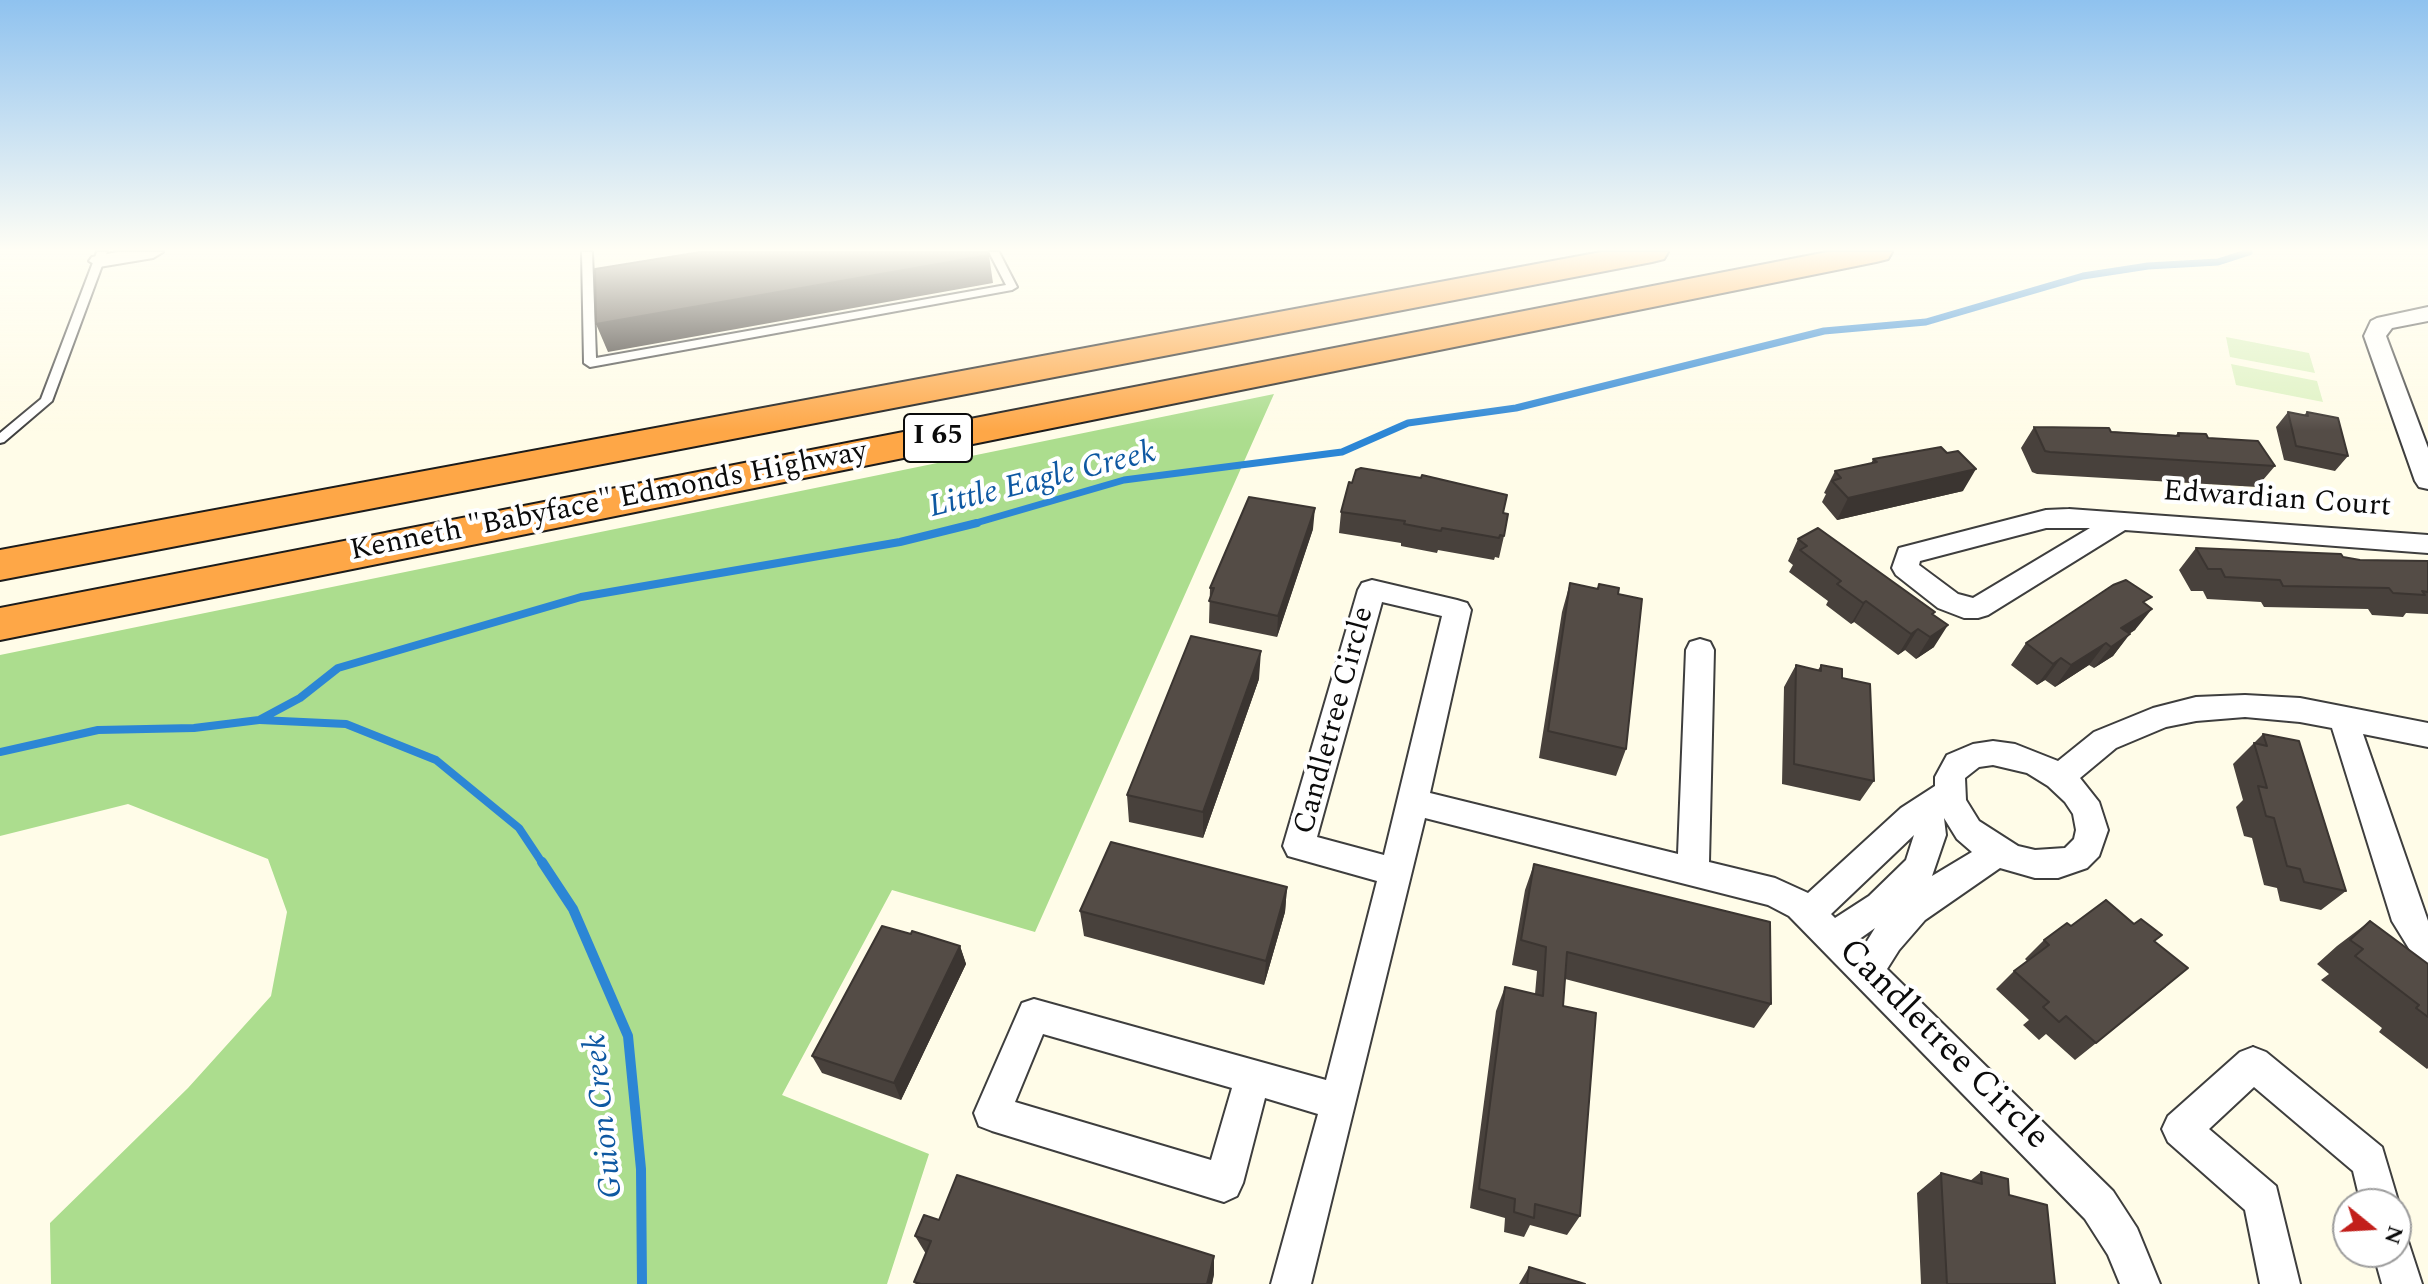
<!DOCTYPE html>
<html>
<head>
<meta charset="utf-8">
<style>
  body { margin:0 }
  #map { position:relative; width:2428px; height:1284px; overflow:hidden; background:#fffce8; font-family:Spectral,serif }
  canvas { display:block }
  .north { position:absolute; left:2332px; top:1188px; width:80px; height:80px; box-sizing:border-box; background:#fff; border:2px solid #9d9d9d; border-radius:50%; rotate:108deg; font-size:22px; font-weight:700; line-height:32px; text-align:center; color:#0b0b0b }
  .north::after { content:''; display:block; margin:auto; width:28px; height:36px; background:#c21f1b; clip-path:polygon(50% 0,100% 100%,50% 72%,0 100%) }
</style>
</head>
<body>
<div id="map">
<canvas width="2428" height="1284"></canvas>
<div class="north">N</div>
</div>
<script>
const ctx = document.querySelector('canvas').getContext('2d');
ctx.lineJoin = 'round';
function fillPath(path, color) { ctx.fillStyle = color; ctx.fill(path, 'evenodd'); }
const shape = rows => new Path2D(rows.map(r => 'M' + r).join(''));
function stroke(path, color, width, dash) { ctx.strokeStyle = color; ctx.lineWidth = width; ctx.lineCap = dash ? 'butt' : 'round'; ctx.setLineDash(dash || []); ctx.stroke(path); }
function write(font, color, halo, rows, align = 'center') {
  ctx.font = font + ' Spectral,serif'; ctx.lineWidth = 8; ctx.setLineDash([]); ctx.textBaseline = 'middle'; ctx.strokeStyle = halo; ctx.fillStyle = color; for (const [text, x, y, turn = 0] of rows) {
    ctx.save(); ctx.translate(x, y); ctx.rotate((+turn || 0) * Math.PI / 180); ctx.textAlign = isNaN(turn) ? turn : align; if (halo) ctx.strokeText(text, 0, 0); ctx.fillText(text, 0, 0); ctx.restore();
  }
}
fillPath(shape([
  [1274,394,1035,932,892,890,782,1095,929,1154,887,1284,51,1284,50,1223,188,1088,271,996,287,912,268,859,128,804,0,836,0,655]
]), '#acdd8e');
fillPath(shape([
  [2226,337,2309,353,2315,373,2230,357],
  [2231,364,2317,381,2323,402,2236,385]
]), '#def2c2');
stroke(shape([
  [969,525,1124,480,1342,452,1408,423,1516,408,1824,331,1926,322,2083,276,2148,266,2218,262,2249,252]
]), '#2c86d5', 7);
stroke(shape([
  [260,720,346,724,436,760,519,828,543,864],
  [0,752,98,730,194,728,259,720,300,698,338,668,581,597,900,542,977,523]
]), '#2c86d5', 8);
stroke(shape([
  [542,862,573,909,628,1036,641,1169,642,1284]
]), '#2c86d5', 10);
const service = shape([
  [97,252,107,252,52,401,4,442,0,443,0,433,41,399,97,252],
  [582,252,592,252,596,358,1006,285,989,252,999,252,1017,287,1012,290,590,367,584,363,582,252]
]);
const minor = shape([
  [117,252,163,252,153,258,99,267,89,261,92,257,117,252],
  [2428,307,2428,321,2392,328,2386,336,2428,448,2428,489,2419,487,2415,481,2364,336,2371,321,2377,318,2428,307],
  [2069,509,2428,535,2428,553,2125,530,1988,615,1978,618,1964,618,1938,608,1896,575,1892,568,1899,548,2046,510,2069,509],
  [2046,528,2090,528,1973,598,1958,594,1919,565,1920,561,2046,528],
  [1372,580,1457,600,1467,603,1471,610,1430,793,1678,854,1686,650,1690,642,1700,639,1710,642,1714,650,1709,862,1775,878,1808,893,1901,808,1935,786,1935,777,1947,755,1973,744,1993,741,2015,744,2058,761,2094,732,2153,708,2196,697,2245,695,2300,698,2428,723,2428,747,2363,734,2428,921,2428,964,2416,960,2392,921,2332,728,2300,722,2245,717,2196,721,2166,727,2116,748,2080,778,2099,802,2108,830,2099,856,2087,868,2058,878,2035,878,2000,868,1925,920,1899,950,1887,969,2113,1191,2137,1228,2160,1284,2120,1284,2108,1255,2085,1219,1789,916,1768,905,1425,818,1311,1284,1271,1284,1318,1114,1265,1098,1243,1183,1237,1196,1224,1202,992,1131,979,1126,974,1113,1022,1003,1034,999,1326,1080,1377,881,1288,856,1283,846,1358,590,1362,583,1372,580],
  [1382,602,1442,616,1384,855,1317,837,1382,602],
  [1993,765,2027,773,2048,786,2065,802,2073,814,2076,830,2074,839,2065,848,2035,850,2018,846,1979,821,1966,800,1965,778,1979,767,1993,765],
  [1944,818,1957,839,1972,852,1932,876,1946,835,1944,818],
  [1914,835,1906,860,1869,896,1835,918,1831,914,1914,835],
  [1875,928,1864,946,1858,940,1875,928],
  [1043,1034,1232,1088,1211,1160,1015,1102,1043,1034],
  [2253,1047,2266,1052,2382,1147,2399,1204,2396,1212,2396,1204,2361,1204,2353,1171,2254,1087,2209,1129,2276,1186,2300,1284,2260,1284,2245,1210,2168,1142,2162,1129,2168,1116,2240,1052,2253,1047],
  [2396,1234,2407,1238,2422,1284,2382,1284,2373,1252,2396,1252,2396,1234]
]);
const motorway = shape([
  [1601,252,1668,252,1664,259,1652,262,0,580,0,550,1601,252],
  [1827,252,1892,252,1888,259,1876,262,0,640,0,608,1827,252]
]);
stroke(service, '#3e3e3e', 4);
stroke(minor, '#3e3e3e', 4);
stroke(motorway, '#1c1c1c', 4);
fillPath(service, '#fff');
fillPath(minor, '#fff');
fillPath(motorway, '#fea747');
fillPath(shape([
  [2288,412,2304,415,2307,412,2348,456,2335,471,2284,460,2276,427],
  [2034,427,2176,435,2178,433,2208,438,2275,466,2257,487,2037,474,2032,472,2021,448],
  [1873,459,1963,491,1837,520,1822,502,1826,494,1824,493,1835,471,1871,464],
  [1352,483,1503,513,1504,536,1499,558,1495,557,1494,560,1438,550,1437,553,1401,546,1401,543,1339,533,1341,512],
  [1313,529,1277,637,1209,623,1210,588],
  [1798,539,1933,614,1934,647,1916,659,1905,650,1898,655,1854,622,1851,624,1826,605,1828,601,1789,572,1793,565,1788,561],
  [2196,548,2343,557,2360,560,2428,561,2428,614,2406,613,2403,617,2372,615,2368,609,2264,607,2261,602,2207,599,2203,591,2191,591,2179,570],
  [1570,583,1597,589,1599,584,1618,594,1626,749,1616,776,1539,758,1562,612],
  [2146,604,2135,630,2129,634,2113,656,2094,668,2089,665,2055,687,2045,680,2037,685,2011,665,2026,643],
  [1796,665,1818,670,1821,665,1842,678,1874,781,1860,801,1782,784,1784,687],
  [1259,679,1203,838,1129,822,1127,795],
  [2263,734,2346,891,2321,910,2280,901,2277,888,2264,885,2252,838,2244,836,2236,807,2243,800,2233,764],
  [1534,864,1771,1004,1754,1028,1565,979,1563,1006,1580,1216,1567,1235,1530,1225,1524,1237,1504,1232,1505,1218,1470,1208,1496,1011,1505,987,1535,994,1537,971,1512,965,1525,890],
  [1287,887,1285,912,1264,985,1084,936,1080,911],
  [2370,921,2428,964,2428,1068,2427,1069,2379,1032,2382,1028,2321,980,2329,974,2317,964,2337,946],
  [2134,924,2162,935,2155,941,2166,987,2075,1060,2046,1034,2039,1040,2023,1025,2029,1020,1996,989,2014,971,2027,961,2025,959,2044,940],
  [911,934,960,946,966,964,901,1100,822,1073,812,1056],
  [1981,1172,2009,1195,2055,1284,1921,1284,1917,1193,1941,1173,1970,1181],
  [939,1220,1214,1274,1212,1284,916,1284,914,1282,926,1254,915,1236],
  [1529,1267,1585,1284,1519,1284]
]), '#48413c');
fillPath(shape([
  [989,255,993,283,608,352,596,324],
  [1976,469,1963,491,1837,520,1848,498],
  [1315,508,1313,529,1277,637,1278,616],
  [1866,601,1854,622,1851,624,1863,603],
  [2152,609,2135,630,2110,646,2121,628],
  [1948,625,1934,647,1916,659,1930,637],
  [1918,629,1905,650,1898,655,1911,634],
  [2130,634,2113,656,2094,668,2111,647],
  [2106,643,2089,665,2055,687,2071,665],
  [1261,651,1259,679,1203,838,1203,812],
  [2061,658,2045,680,2037,685,2053,664],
  [1287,887,1285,912,1264,985,1266,961],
  [960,946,966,964,901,1100,894,1083],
  [1214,1256,1214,1274,1212,1284,1207,1284]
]), '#3b3531');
const building = shape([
  [700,252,988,252,989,255,596,324,595,269,700,252],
  [2288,412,2308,416,2307,412,2338,418,2348,456,2296,446,2288,412],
  [2034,427,2109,428,2111,432,2179,436,2178,433,2206,434,2208,438,2258,441,2275,466,2050,452,2045,451,2034,427],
  [1941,447,1947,453,1958,451,1976,469,1848,498,1832,481,1841,478,1835,471,1877,462,1873,459,1941,447],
  [1361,468,1421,478,1422,475,1507,495,1503,513,1508,514,1504,536,1500,535,1499,538,1442,528,1441,531,1404,524,1405,521,1341,512,1349,482,1352,483,1356,470,1361,468],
  [1249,497,1315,508,1278,616,1209,601,1214,588,1210,588,1249,497],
  [1818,528,1935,612,1932,614,1948,625,1930,637,1918,629,1911,634,1866,601,1863,603,1837,584,1841,581,1800,550,1807,546,1798,539,1818,528],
  [2196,548,2341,554,2343,557,2360,560,2428,561,2428,592,2422,591,2425,595,2393,593,2389,588,2283,586,2280,580,2225,577,2221,569,2208,569,2196,548],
  [2126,580,2152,597,2143,602,2152,609,2121,628,2130,634,2111,647,2106,643,2071,665,2061,658,2053,664,2026,643,2113,585,2126,580],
  [1570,583,1598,589,1599,584,1619,588,1618,594,1642,599,1626,749,1548,731,1570,583],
  [1191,636,1261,651,1203,812,1127,795,1191,636],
  [1796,665,1821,671,1821,665,1842,669,1842,678,1870,684,1874,781,1794,764,1796,665],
  [2263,734,2299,741,2346,891,2304,882,2300,869,2287,866,2274,818,2266,816,2258,786,2267,788,2254,743,2267,746,2263,734],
  [1111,842,1287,887,1266,961,1080,911,1111,842],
  [1534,864,1770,922,1771,1004,1567,952,1563,1006,1596,1013,1580,1216,1535,1204,1534,1218,1514,1212,1515,1199,1479,1189,1505,987,1543,996,1546,947,1521,940,1534,864],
  [2106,900,2134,924,2141,919,2162,935,2154,941,2188,968,2096,1043,2066,1016,2059,1022,2043,1007,2049,1002,2014,971,2049,945,2044,940,2067,923,2071,926,2106,900],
  [2370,921,2428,964,2428,1017,2416,1008,2419,1005,2355,956,2363,949,2350,940,2370,921],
  [882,926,911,934,912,931,960,946,894,1083,812,1056,882,926],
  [1981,1172,2008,1179,2009,1195,2047,1205,2055,1284,1947,1284,1941,1173,1982,1184,1981,1172],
  [957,1175,1214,1256,1207,1284,921,1284,914,1282,931,1241,915,1236,924,1215,939,1220,957,1175],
  [1529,1267,1585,1284,1527,1284,1529,1267]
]);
fillPath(building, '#544c46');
stroke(building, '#3b3531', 2);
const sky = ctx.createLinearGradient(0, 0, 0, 431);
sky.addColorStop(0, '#8fc2ef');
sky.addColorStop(0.58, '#fffef5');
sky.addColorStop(1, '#fffef500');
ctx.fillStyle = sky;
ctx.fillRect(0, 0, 2428, 431);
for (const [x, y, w] of [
  [938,438,68]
]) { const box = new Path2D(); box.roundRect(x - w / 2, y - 24, w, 48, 6); ctx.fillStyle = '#fff'; ctx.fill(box); stroke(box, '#0b0b0b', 2); }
write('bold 28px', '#0b0b0b', null, [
  ["I 65",938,438]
]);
write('30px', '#0b0b0b', '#fff', [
  ["Edwardian Court",2277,501,4],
  ["Kenneth \"Babyface\" Edmonds Highway",609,503,-11],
  ["Candletree Circle",1336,721,-75]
]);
write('italic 32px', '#0e58a2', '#fff', [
  ["Little Eagle Creek",1043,482,-14],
  ["Guion Creek",606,1116,-96]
]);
write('36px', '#0b0b0b', '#fff', [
  ["Candletree Circle",1942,1046,45]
]);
</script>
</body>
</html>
